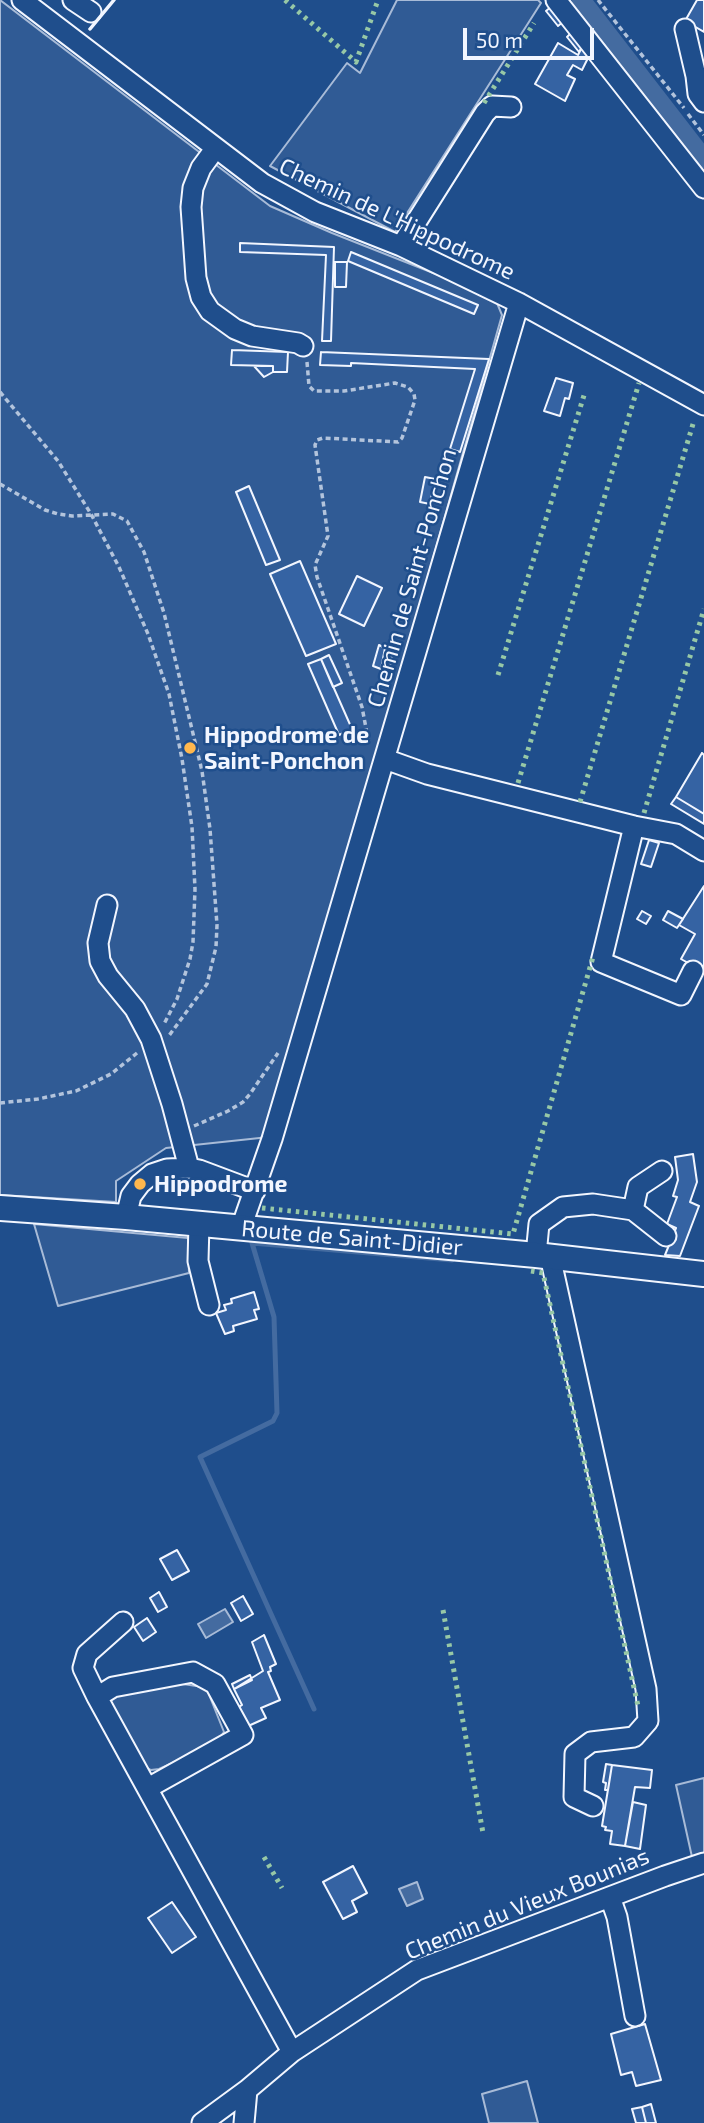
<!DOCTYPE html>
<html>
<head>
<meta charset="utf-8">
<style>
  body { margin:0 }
  #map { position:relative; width:704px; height:2123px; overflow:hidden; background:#1f4e8c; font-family:"Exo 2",sans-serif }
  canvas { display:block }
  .scale { position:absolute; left:463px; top:28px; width:131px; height:32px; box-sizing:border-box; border:4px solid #f2f6ff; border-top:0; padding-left:9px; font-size:21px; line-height:24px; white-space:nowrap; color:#f2f6ff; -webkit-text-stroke:5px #1f4e8c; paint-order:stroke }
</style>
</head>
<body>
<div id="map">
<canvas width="704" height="2123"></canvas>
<div class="scale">50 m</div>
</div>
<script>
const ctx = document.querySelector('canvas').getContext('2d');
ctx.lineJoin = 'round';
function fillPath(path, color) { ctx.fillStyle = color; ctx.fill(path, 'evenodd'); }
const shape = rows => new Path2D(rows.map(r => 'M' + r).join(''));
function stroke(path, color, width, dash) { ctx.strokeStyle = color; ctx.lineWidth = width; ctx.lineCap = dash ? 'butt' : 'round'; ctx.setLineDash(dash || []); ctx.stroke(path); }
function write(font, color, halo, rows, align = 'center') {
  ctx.font = font + ' "Exo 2",sans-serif'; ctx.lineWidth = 5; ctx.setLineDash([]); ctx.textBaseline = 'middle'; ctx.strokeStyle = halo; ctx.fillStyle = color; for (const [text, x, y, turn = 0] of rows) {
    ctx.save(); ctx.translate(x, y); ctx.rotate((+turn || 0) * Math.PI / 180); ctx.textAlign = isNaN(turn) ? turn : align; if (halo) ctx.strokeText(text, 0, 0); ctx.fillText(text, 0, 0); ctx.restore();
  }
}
const green = shape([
  [0,0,270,206,332,233,489,295,497,303,502,315,269,1137,166,1148,116,1181,116,1202,0,1195,0,0],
  [397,0,538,0,541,3,395,232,270,166,347,63,360,73,397,0],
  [34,1224,188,1238,189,1273,58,1306,34,1224],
  [163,1681,203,1687,208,1692,224,1732,215,1744,159,1769,151,1770,143,1767,108,1698,163,1681],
  [704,1778,704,1853,692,1857,676,1785,704,1778],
  [527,2081,538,2123,489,2123,482,2094,527,2081]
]);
fillPath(green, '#305b95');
stroke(green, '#a8bbd7', 2);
const water = shape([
  [225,1609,233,1622,206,1638,198,1624,225,1609],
  [417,1882,423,1899,407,1906,399,1889,417,1882]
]);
fillPath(water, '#446ba0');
stroke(water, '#a8bbd7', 2);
stroke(shape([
  [314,1709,200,1457,273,1421,277,1413,274,1317,252,1243,452,1260]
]), '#446ba0', 5);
stroke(shape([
  [581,0,704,159]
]), '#446ba0', 19);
const building = shape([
  [697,0,704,0,704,32,685,21,697,0],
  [552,6,564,21,558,26,546,11,552,6],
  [572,32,583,45,579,52,567,37,572,32],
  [558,43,578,55,583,45,590,54,582,70,573,65,567,75,575,79,565,101,535,84,558,43],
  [240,243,334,247,331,341,322,341,326,255,240,252,240,243],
  [351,252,478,305,474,314,348,261,351,252],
  [335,262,347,262,346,287,335,287,335,262],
  [232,350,288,352,287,372,273,372,273,366,231,365,232,350],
  [321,352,489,359,460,452,450,449,475,369,351,363,351,366,320,365,321,352],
  [254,366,273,366,273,372,264,377,254,366],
  [556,378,573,383,569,399,565,398,560,416,544,411,556,378],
  [425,477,435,479,430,504,420,502,425,477],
  [249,486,280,560,266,565,236,492,249,486],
  [300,561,336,644,306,656,270,574,300,561],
  [357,576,382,588,364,626,339,614,357,576],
  [379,645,385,648,381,669,373,666,379,645],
  [385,648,393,649,389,672,381,669,385,648],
  [329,655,342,683,333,687,321,659,329,655],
  [321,659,352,729,339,735,308,664,321,659],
  [702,753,704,755,704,814,676,797,702,753],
  [676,797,704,814,704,824,671,804,676,797],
  [649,840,659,843,651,867,641,864,649,840],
  [704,886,704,972,681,959,695,934,679,925,704,886],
  [642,911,651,916,646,924,637,919,642,911],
  [668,911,683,919,677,928,663,920,668,911],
  [693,1154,697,1182,690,1202,699,1206,680,1256,665,1255,676,1228,667,1224,677,1197,673,1196,678,1180,675,1157,693,1154],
  [254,1292,259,1309,254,1310,257,1319,233,1326,234,1331,225,1334,216,1313,226,1310,224,1305,232,1303,231,1299,254,1292],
  [177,1550,189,1571,172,1580,160,1559,177,1550],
  [159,1592,167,1607,158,1612,150,1598,159,1592],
  [243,1596,253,1614,241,1621,231,1603,243,1596],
  [147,1618,156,1632,143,1641,134,1627,147,1618],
  [264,1635,276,1664,270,1667,271,1671,268,1672,280,1700,261,1708,266,1718,246,1727,236,1709,242,1705,234,1689,263,1671,252,1642,264,1635],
  [250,1675,252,1680,234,1689,232,1684,250,1675],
  [606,1764,612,1765,608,1790,605,1790,606,1783,603,1782,606,1764],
  [612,1765,652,1770,650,1788,635,1787,625,1846,610,1844,612,1831,605,1830,606,1827,602,1826,612,1765],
  [633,1802,646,1805,640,1849,625,1846,633,1802],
  [353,1866,367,1893,352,1901,357,1912,343,1919,323,1882,353,1866],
  [172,1902,196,1937,172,1953,148,1918,172,1902],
  [645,2024,661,2080,636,2086,632,2072,621,2075,611,2034,645,2024],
  [651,2104,656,2123,646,2123,642,2107,651,2104],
  [642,2107,646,2123,636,2123,632,2109,642,2107]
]);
fillPath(building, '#3563a3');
stroke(building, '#f2f6ff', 2);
const minor = shape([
  [22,0,262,183,315,212,401,246,519,303,704,405],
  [73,0,91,12],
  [556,0,704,188],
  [685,29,696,76,698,94,704,102],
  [215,149,201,168,193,188,191,207,196,278,201,297,210,311,235,329,252,336,298,343,303,346],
  [401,246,485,113,492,106,511,107],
  [385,759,427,774,634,826,676,834,704,851],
  [634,826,601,962,681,995,693,971],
  [107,905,98,943,100,961,108,976,135,1009,151,1039,172,1104,189,1168],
  [633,1210,666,1236],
  [126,1217,131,1196,140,1184,152,1174,167,1169,189,1168,199,1170,255,1191],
  [199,1224,198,1261,209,1305],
  [241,1228,272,1139,519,303],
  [536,1255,539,1224,563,1207,593,1204,633,1210,638,1187,662,1171],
  [550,1256,646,1689,648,1721,634,1737,591,1742,575,1754,574,1797,593,1806],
  [97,1697,83,1668,87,1654,123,1622],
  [148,1788,243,1735,215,1684,193,1672,113,1687,97,1697,292,2052],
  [610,1897,617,1917,635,2016],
  [202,2123,247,2090,292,2052,417,1970,665,1876,704,1863],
  [244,2123,247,2090]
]);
const major = shape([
  [0,1208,126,1217,536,1255,704,1274]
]);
stroke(minor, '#f2f6ff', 23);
stroke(major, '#f2f6ff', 28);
stroke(shape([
  [598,0,684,108],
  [688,114,704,135],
  [307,362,309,386,314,391,344,391,395,383,408,387,414,394,415,400,402,438,398,442,323,438,317,440,315,445,328,536,315,565,317,577,362,707,369,744],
  [0,392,58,461,91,514,119,567,148,634,169,694,182,759,192,827,195,889,193,942,190,959,177,999,164,1024],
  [0,484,45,510,58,514,72,516,113,514,127,521,144,552,164,613,202,771,210,829,217,925,216,947,207,984,168,1037],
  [0,1103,38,1099,76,1091,111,1074,137,1053],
  [194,1126,228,1111,243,1102,250,1094,278,1053]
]), '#b3c4dc', 3.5, [5, 3.5]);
stroke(minor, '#1f4e8c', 19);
stroke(major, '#1f4e8c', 24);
stroke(shape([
  [285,0,356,62,378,0],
  [484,103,534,23],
  [498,675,585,392],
  [518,783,639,383],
  [580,802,693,424],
  [644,813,704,609],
  [262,1208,513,1234,593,957],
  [531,1271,543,1273,638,1706],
  [443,1610,483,1833],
  [264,1857,282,1888]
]), '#97c8a6', 5, [3.5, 5]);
stroke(shape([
  [90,29,114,0]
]), '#f2f6ff', 3.5);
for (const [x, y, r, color] of [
  [190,748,7,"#ffb74d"],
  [140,1184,7,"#ffb74d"]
]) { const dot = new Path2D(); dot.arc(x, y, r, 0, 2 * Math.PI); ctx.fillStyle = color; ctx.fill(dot); stroke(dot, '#1f4e8c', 2.5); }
write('23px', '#f2f6ff', '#1f4e8c', [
  ["Chemin de L'Hippodrome",397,219,25],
  ["Chemin de Saint-Ponchon",412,578,-74],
  ["Route de Saint-Didier",352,1238,5],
  ["Chemin du Vieux Bounias",527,1904,-22]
]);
write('bold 23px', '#f2f6ff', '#1f4e8c', [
  ["Hippodrome de",204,735],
  ["Saint-Ponchon",204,761],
  ["Hippodrome",154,1184]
], 'left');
</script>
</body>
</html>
